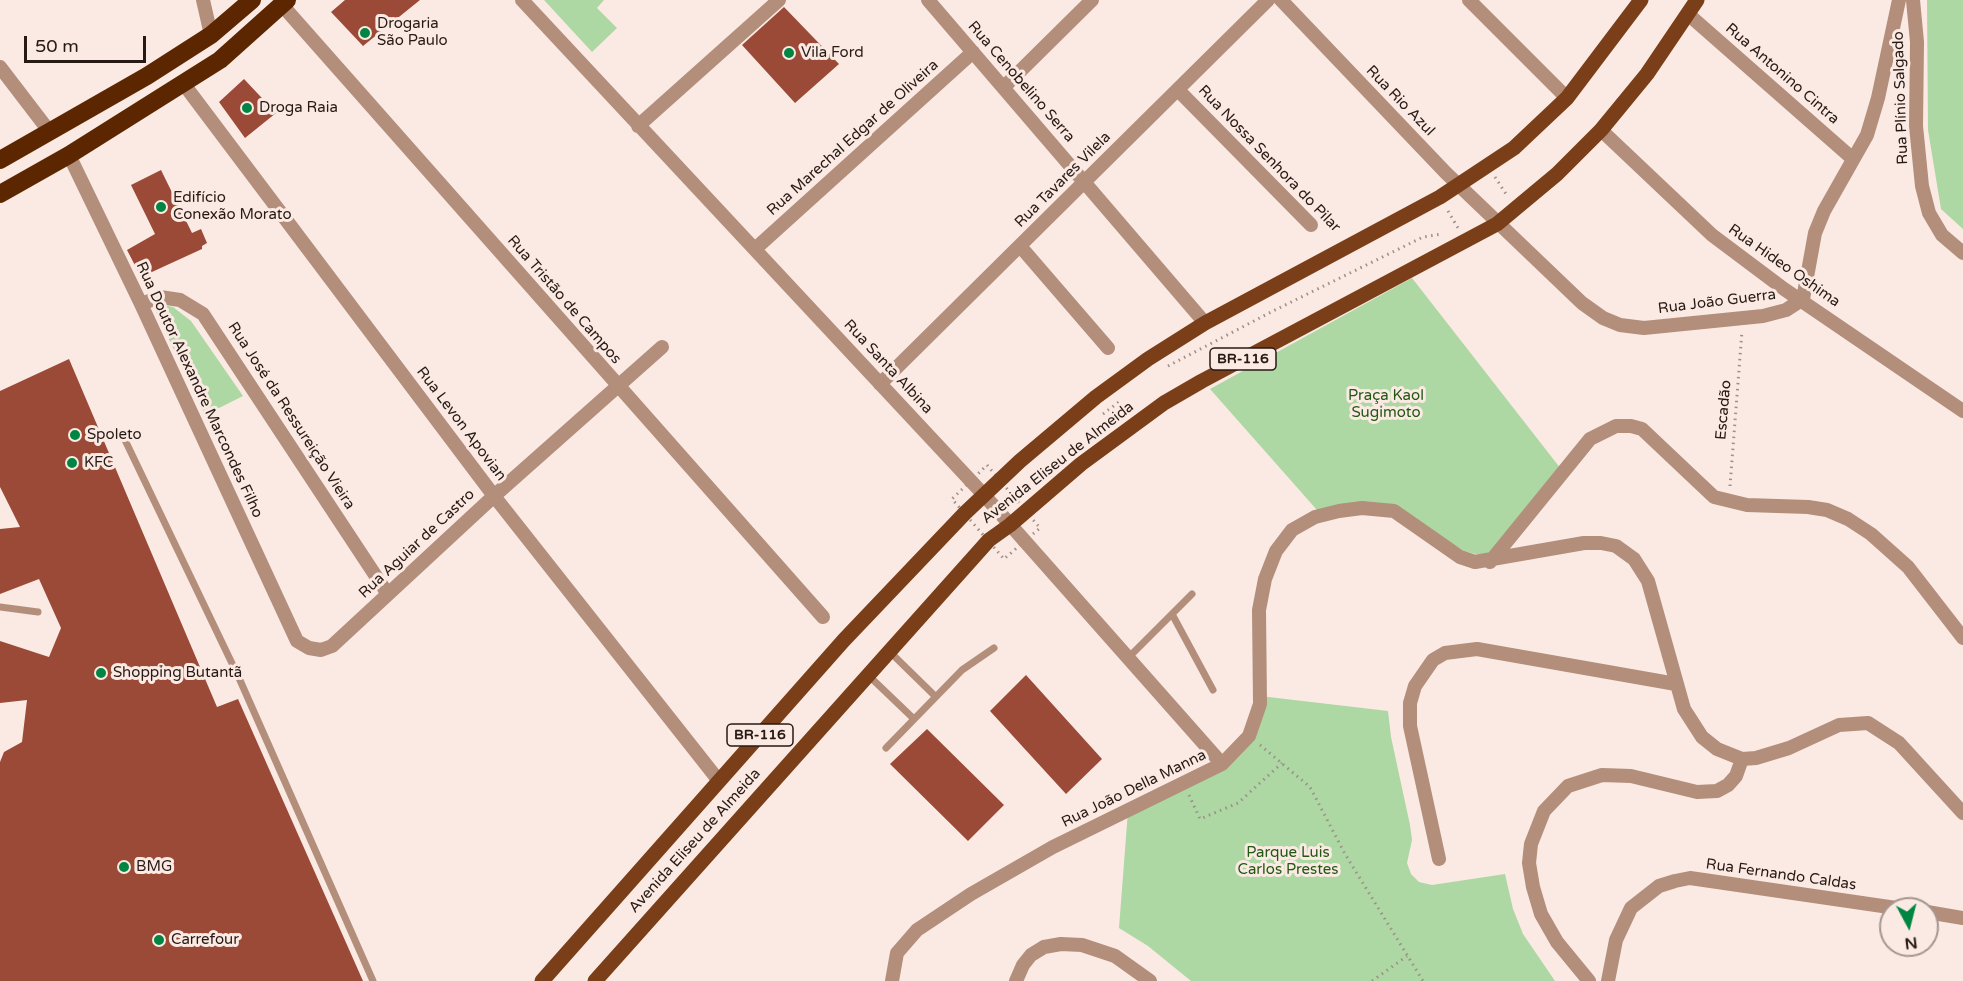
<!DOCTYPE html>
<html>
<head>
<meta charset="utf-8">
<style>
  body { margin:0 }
  #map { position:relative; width:1963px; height:981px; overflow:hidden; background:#faeae3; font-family:"Varela Round",sans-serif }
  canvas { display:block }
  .north { position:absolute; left:1879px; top:897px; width:60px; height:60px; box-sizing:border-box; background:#faeae3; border:2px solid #a69690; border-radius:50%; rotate:173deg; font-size:16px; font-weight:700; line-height:24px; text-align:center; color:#271913 }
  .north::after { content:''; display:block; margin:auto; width:21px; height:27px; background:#008642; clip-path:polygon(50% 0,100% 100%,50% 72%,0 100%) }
  .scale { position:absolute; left:24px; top:36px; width:122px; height:27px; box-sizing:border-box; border:3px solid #271913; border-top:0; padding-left:8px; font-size:18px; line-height:21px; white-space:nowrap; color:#271913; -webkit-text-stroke:4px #faeae3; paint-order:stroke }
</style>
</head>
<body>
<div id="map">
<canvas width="1963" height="981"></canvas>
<div class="north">N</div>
<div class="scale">50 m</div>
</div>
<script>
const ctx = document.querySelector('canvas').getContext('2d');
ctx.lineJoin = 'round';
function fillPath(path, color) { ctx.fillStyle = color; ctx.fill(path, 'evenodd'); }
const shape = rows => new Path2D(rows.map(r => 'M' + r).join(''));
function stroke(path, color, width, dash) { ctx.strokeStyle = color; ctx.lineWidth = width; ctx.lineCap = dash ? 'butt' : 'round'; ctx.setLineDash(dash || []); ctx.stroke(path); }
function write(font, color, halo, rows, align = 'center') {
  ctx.font = font + ' "Varela Round",sans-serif'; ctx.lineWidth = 6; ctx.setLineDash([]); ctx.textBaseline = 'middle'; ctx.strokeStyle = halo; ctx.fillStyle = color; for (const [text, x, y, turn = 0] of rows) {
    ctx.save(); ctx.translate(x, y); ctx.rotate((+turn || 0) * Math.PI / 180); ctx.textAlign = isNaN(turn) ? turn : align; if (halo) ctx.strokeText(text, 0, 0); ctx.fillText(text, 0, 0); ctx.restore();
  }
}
fillPath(shape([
  [544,0,604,0,597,8,617,28,592,52],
  [1927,0,1963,0,1963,229,1941,209,1928,130],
  [1412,278,1561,469,1490,558,1464,551,1388,504,1317,510,1210,389],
  [164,305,173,307,191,321,243,396,205,415,155,310],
  [1260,696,1388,711,1391,737,1410,825,1412,840,1407,863,1411,874,1419,882,1432,885,1505,874,1513,909,1523,934,1555,981,1191,981,1148,946,1119,928,1128,811,1187,783,1249,736]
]), '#add7a3');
fillPath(shape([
  [345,0,420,0,363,46,331,12],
  [784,7,839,64,795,103,742,45],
  [244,79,276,113,245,138,219,102],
  [161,170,192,233,201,229,207,243,202,246,202,249,141,277,127,250,155,234,131,185],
  [69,359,217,707,238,699,363,981,0,981,0,762,4,752,22,742,27,700,0,703,0,641,49,657,61,628,39,579,0,594,0,529,20,527,0,487,0,391],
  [1026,675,1102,759,1066,794,990,711],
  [927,729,1004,805,968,841,890,764]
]), '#9c4a38');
stroke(shape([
  [1495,177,1508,197],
  [1448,211,1458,228],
  [1168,366,1273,311,1423,237,1442,234],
  [1103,414,1119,402],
  [987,465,1040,528,1004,559,952,499,987,465],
  [1730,486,1742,331],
  [1260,745,1310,787,1345,854,1423,981],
  [1189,795,1200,819,1238,803,1282,763],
  [1372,981,1407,956]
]), '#9e8f89', 3, [1.5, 4.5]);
stroke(shape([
  [125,440,239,678,373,981],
  [0,607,38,612],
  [1172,614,1213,690],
  [890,652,935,696],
  [1128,658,1192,594],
  [868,675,914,719],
  [886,748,962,670,994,648]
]), '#b28e7b', 7);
stroke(shape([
  [203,0,211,35],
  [522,0,984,495,1222,764],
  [928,0,1205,323],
  [1281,0,1446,173,1582,303,1603,318,1620,325,1644,328,1763,316,1786,310,1803,299,1815,233,1824,211,1867,135,1878,98,1899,0],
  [1469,0,1567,98],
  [1913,0,1917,42,1916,126,1922,186,1929,213,1942,235,1963,253],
  [282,5,823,617],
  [1689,15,1853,159],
  [0,67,49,131],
  [183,83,494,496,719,781],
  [1004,87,1092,0],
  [1178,90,1311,225],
  [638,126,779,0],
  [1601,130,1712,235,1784,289,1963,411],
  [69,155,141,304,297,641,309,648,321,650,332,646,494,496,662,347],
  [1020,246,1108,348],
  [755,249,973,52],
  [141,304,160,297,180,300,203,314,387,593],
  [880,384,1268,0],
  [1490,562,1590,439,1616,426,1631,426,1642,429,1714,497,1747,505,1808,507,1827,510,1848,519,1871,534,1908,567,1963,638],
  [1439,859,1410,726,1410,703,1415,686,1433,660,1445,653,1477,649,1676,684],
  [1927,912,1963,918],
  [892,981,897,953,917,930,971,894,1053,847,1222,764,1249,736,1260,704,1259,610,1265,579,1276,551,1292,530,1315,517,1339,511,1362,508,1394,511,1460,557,1475,562,1584,543,1601,543,1616,546,1634,559,1648,581,1684,709,1702,737,1717,749,1742,759,1756,758,1789,748,1839,725,1868,723,1899,743,1963,813],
  [1016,981,1023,965,1031,955,1044,947,1061,944,1082,945,1115,956,1150,981],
  [1589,981,1557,942,1541,914,1533,887,1529,863,1531,844,1544,811,1568,786,1602,775,1631,776,1697,792,1717,791,1728,785,1736,776,1742,759],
  [1608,981,1616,940,1631,908,1659,886,1675,881,1690,878,1903,909]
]), '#b28e7b', 14);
stroke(shape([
  [542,981,844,640,965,513,1020,461,1096,397,1148,359,1205,323,1440,197,1514,148,1567,98,1641,0],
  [595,981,989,540,1010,525,1081,464,1164,403,1202,381,1497,224,1557,174,1601,130,1647,74,1697,0]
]), '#7a3e18', 15);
stroke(shape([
  [0,160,147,76,211,35,252,0],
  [0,194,69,155,220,60,287,0]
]), '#5c2700', 18);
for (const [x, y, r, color] of [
  [365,33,6,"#008642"],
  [789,53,6,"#008642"],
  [247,108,6,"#008642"],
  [161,207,6,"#008642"],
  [75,435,6,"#008642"],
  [72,463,6,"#008642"],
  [101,673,6,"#008642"],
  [124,867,6,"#008642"],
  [159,940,6,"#008642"]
]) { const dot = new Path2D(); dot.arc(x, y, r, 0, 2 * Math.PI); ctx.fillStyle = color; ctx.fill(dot); stroke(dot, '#faeae3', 2); }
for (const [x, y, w] of [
  [1243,359,66],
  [760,735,66]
]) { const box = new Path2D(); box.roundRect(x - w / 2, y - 11, w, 22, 4.5); ctx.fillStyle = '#faeae3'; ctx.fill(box); stroke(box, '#271913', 1.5); }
write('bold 14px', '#271913', null, [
  ["BR-116",1243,359],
  ["BR-116",760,735]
]);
write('15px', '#271913', '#faeae3', [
  ["Drogaria",377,24],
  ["São Paulo",377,41],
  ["Vila Ford",801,53],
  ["Droga Raia",259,108],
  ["Edifício",173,198],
  ["Conexão Morato",173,215],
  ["Spoleto",87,435],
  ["KFC",84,463],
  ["Shopping Butantã",113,673],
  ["BMG",136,867],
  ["Carrefour",171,940]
], 'left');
write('15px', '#271913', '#faeae3', [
  ["Rua Antonino Cintra",1782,74,41],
  ["Rua Cenobelino Serra",1021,82,49],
  ["Rua Plínio Salgado",1901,98,-92],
  ["Rua Rio Azul",1400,101,46],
  ["Rua Marechal Edgar de Oliveira",853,138,-42],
  ["Rua Nossa Senhora do Pilar",1269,159,46],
  ["Rua Tavares Vilela",1063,180,-45],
  ["Rua Hideo Oshima",1784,266,35],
  ["Rua Tristão de Campos",564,300,49],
  ["Rua João Guerra",1717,302,-7],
  ["Rua Santa Albina",888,367,47],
  ["Rua Doutor Alexandre Marcondes Filho",199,390,65],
  ["Escadão",1724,410,-85],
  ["Rua José da Ressureição Vieira",291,416,57],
  ["Rua Levon Apovian",461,424,53],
  ["Avenida Eliseu de Almeida",1058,463,-38],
  ["Rua Aguiar de Castro",417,544,-43],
  ["Rua João Della Manna",1134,789,-26],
  ["Avenida Eliseu de Almeida",695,841,-48],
  ["Rua Fernando Caldas",1781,875,8]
]);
write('15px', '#215812', '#faeae3', [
  ["Praça Kaol",1386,396],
  ["Sugimoto",1386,413],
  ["Parque Luis",1288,853],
  ["Carlos Prestes",1288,870]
]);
</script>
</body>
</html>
